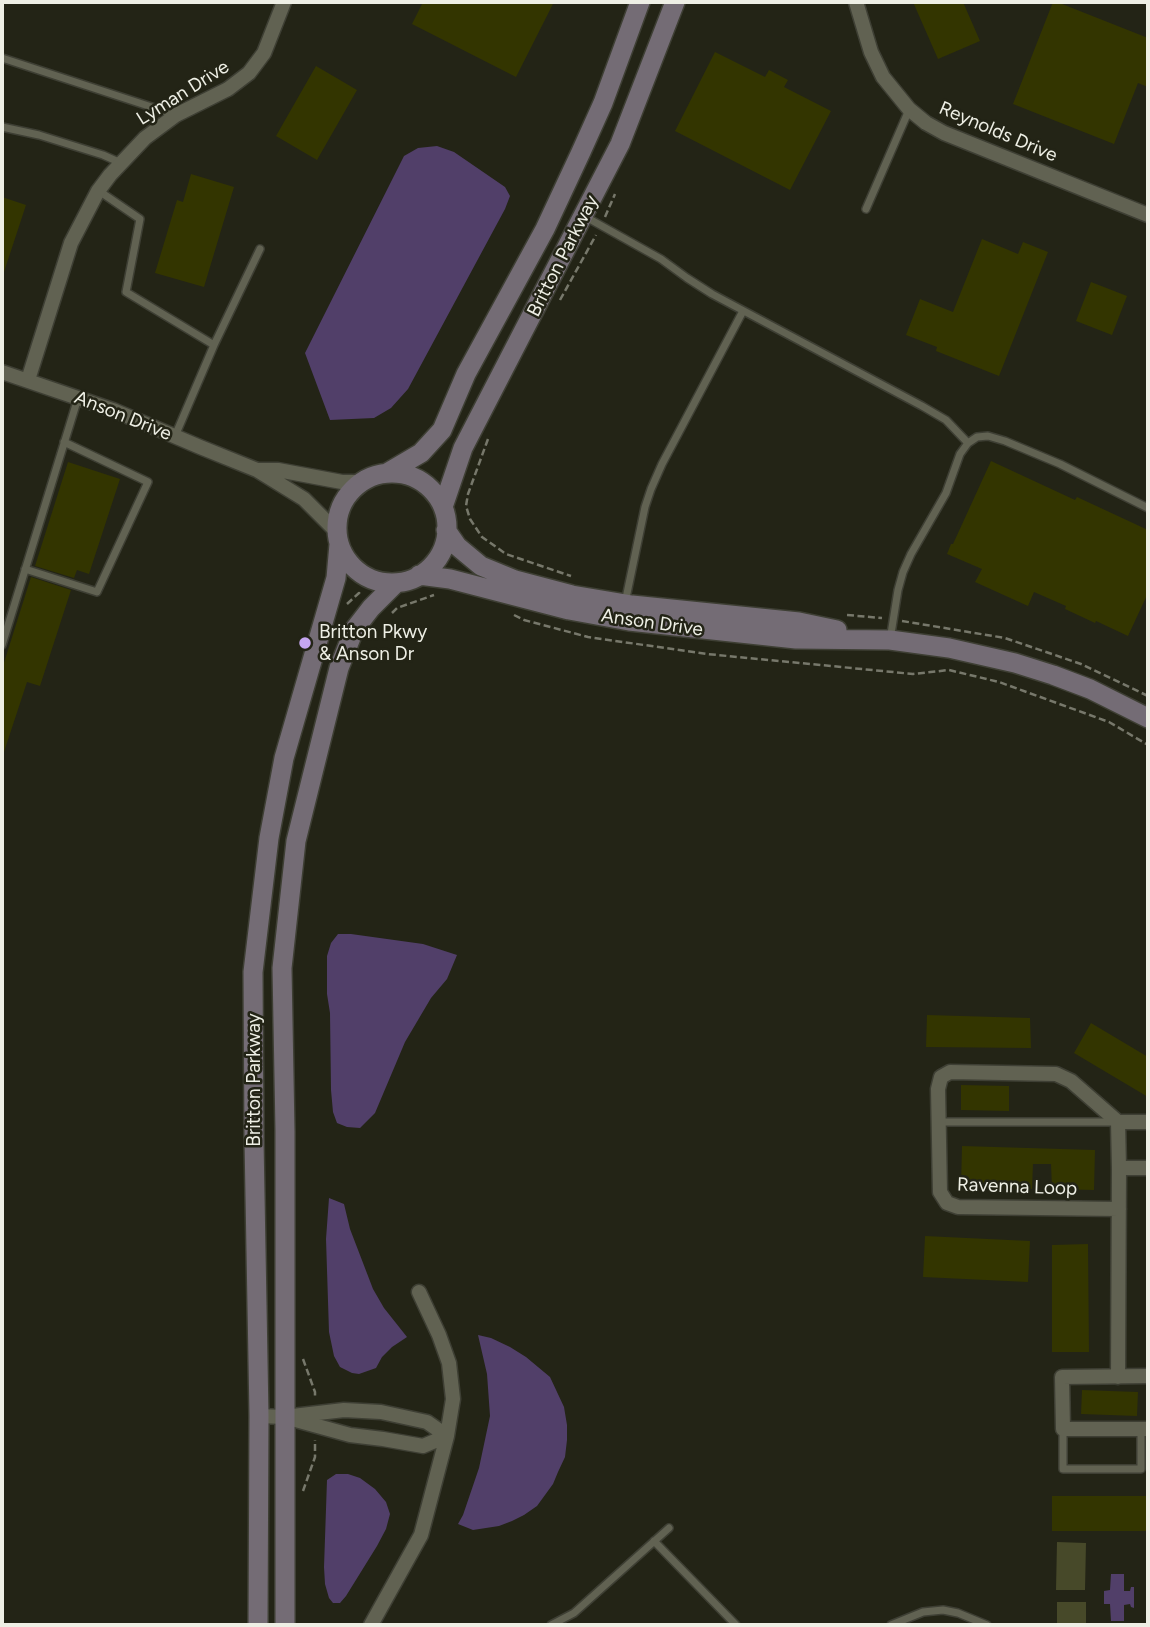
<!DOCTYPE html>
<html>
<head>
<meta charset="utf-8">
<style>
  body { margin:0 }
  #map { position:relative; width:1150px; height:1627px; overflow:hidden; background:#232416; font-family:Figtree,sans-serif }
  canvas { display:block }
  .frame { position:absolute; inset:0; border:4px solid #eeefe5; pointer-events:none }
</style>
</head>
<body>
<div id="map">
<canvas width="1150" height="1627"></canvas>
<div class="frame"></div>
</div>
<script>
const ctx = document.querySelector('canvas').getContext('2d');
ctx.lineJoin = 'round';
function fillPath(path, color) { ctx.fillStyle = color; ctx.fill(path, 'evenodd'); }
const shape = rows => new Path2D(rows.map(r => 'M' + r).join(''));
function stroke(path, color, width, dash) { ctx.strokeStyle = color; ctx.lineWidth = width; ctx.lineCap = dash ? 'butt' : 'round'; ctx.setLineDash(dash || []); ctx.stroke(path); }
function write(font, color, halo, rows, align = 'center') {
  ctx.font = font + ' Figtree,sans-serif'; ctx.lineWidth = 5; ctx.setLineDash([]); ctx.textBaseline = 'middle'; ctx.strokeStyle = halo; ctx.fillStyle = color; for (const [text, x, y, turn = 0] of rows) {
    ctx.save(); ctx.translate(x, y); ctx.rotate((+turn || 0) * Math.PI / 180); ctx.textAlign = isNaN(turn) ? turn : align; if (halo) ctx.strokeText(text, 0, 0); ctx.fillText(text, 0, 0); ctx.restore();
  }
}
fillPath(shape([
  [1057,1542,1086,1543,1085,1590,1056,1590],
  [1057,1602,1086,1602,1086,1625,1057,1625]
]), '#474929');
fillPath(shape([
  [437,146,454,152,505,187,510,196,505,209,408,389,391,408,374,418,330,420,305,353,404,156,418,148],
  [338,934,351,934,423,944,457,955,447,979,431,998,405,1042,375,1113,360,1128,347,1127,337,1123,333,1112,331,1090,330,1013,327,994,327,956,331,943],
  [329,1198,344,1204,350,1229,373,1289,384,1308,407,1337,392,1347,382,1357,376,1368,359,1374,352,1373,340,1367,334,1356,329,1332,326,1239],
  [478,1335,491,1338,510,1347,526,1357,550,1377,564,1407,567,1425,567,1440,565,1457,558,1472,553,1484,537,1506,524,1515,512,1521,499,1526,473,1530,458,1524,463,1515,479,1468,490,1416,487,1374],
  [336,1474,348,1474,360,1478,375,1489,386,1502,390,1514,386,1529,377,1546,346,1596,340,1603,333,1603,329,1598,325,1584,324,1567,327,1480],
  [1111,1574,1124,1574,1124,1591,1130,1591,1131,1587,1134,1587,1134,1608,1131,1607,1130,1604,1124,1605,1124,1621,1111,1621,1110,1604,1104,1604,1104,1591,1110,1590]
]), '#513f69');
fillPath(shape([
  [423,2,554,2,516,77,412,24],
  [913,2,963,2,980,41,938,59],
  [1053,2,1057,2,1148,38,1148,87,1138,83,1114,144,1013,104],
  [715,52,765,77,769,70,788,80,784,87,831,111,790,190,675,131],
  [316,66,357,90,317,160,276,136],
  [191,174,234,187,204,287,155,273,177,200,183,202],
  [2,197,26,205,4,272,2,271],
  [982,239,1018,254,1023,242,1048,252,999,376,936,351,937,347,906,335,920,299,953,312],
  [1091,282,1127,296,1112,335,1076,321],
  [991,461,1075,500,1077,497,1148,530,1148,593,1128,636,1096,621,1095,623,1065,609,1066,606,1034,592,1028,606,975,582,982,569,947,554,951,544,953,544],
  [68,462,120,479,89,574,77,570,74,578,35,566],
  [31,577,71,590,40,686,27,682,4,752,2,751,2,669],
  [927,1015,1030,1018,1031,1048,926,1047],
  [1091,1023,1148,1057,1148,1097,1074,1053],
  [961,1085,1009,1086,1009,1111,961,1110],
  [962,1146,1095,1150,1094,1190,1052,1189,1051,1164,1033,1164,1032,1189,961,1186],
  [925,1236,1030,1241,1028,1282,923,1277],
  [1088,1244,1089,1352,1052,1352,1052,1245],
  [1082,1390,1138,1392,1137,1416,1081,1414],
  [1052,1496,1148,1496,1148,1531,1052,1531]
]), '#333500');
const lane = shape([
  [2,58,176,115],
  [2,127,39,135,103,155,121,163],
  [99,191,140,219,126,292,214,345,175,436],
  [866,209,909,110],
  [584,216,661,259,687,278,712,294,922,406,946,420,968,443],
  [214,345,260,249],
  [25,569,97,592,148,482,64,442],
  [625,603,645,507,651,489,662,464,743,311],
  [890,640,898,590,903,572,911,554,946,493,960,454,968,443,977,437,988,436,1005,441,1060,464,1148,508],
  [2,645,78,398],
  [939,1122,1114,1122],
  [1063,1430,1063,1469,1141,1469,1141,1429],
  [654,1541,736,1625],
  [551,1625,574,1613,669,1528],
  [891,1625,923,1612,943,1610,958,1613,987,1625]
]);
const street = shape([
  [856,2,871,52,883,77,909,109,926,123,944,133,1148,215],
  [2,372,113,410,200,447,257,470,304,499,338,533],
  [28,380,71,243,98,191,110,175,145,138,176,115,228,89,249,73,264,53,284,2],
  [259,470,278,470,342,482,362,482],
  [1118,1122,1148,1122],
  [1119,1168,1148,1168],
  [1148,1376,1062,1377,1063,1429,1148,1429],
  [1118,1377,1119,1168,1118,1122,1071,1081,1056,1074,950,1072,941,1077,938,1089,940,1192,947,1203,958,1207,1119,1209],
  [259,1416,284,1417,344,1410,381,1412,427,1422,447,1436],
  [292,1419,350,1435,383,1439,423,1446,447,1436],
  [371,1625,421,1535,447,1436,453,1399,449,1363,439,1335,419,1292]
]);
const secondary = shape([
  [387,473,421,453,442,430,466,374,545,229,581,152,603,103,640,2],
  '337 528a55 55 0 1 1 110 0a55 55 0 1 1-110 0Z',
  [443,507,463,448,620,144,675,2],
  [446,530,457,546,481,566,515,580,572,595,632,605,799,622,837,630],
  [419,575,450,579,569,610,629,621,796,639,890,640,949,648,1015,663,1053,675,1090,689,1148,718],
  [258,1625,259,1416,254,1140,253,972,269,838,284,758,336,578,339,544],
  [285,1625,285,1131,282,968,296,841,339,668,354,630,371,608,396,583]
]);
stroke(lane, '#3e3f34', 10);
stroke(street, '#3e3f34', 17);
stroke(secondary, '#3e3f34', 22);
stroke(shape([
  [605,217,615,194],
  [560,300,596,235],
  [488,439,468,494,466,506,470,519,482,537,506,554,571,576],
  [347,604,359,593,360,594],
  [392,613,397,608,434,595],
  [514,615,524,620,588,637,707,654,913,674,949,670,999,682,1109,722,1148,745],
  [847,615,882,618],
  [902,621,1005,638,1081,664,1148,696],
  [303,1359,315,1392,315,1399],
  [303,1491,315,1457,315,1440]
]), '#77786b', 2.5, [7, 3.5]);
stroke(lane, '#616252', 7);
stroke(street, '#616252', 14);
stroke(secondary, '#746c75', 19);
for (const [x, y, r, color] of [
  [305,643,7,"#c5a6f0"]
]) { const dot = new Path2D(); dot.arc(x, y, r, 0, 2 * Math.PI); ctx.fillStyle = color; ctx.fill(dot); stroke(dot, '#232416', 2.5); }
write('19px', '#eeefe5', '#232416', [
  ["Lyman Drive",183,93,-32],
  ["Reynolds Drive",998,132,23],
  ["Britton Parkway",563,256,-63],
  ["Anson Drive",123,416,22],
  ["Anson Drive",652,623,8],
  ["Britton Parkway",254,1080,-90],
  ["Ravenna Loop",1017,1187,2]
]);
write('19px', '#eeefe5', '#232416', [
  ["Britton Pkwy",319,632],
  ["& Anson Dr",319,654]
], 'left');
</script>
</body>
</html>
